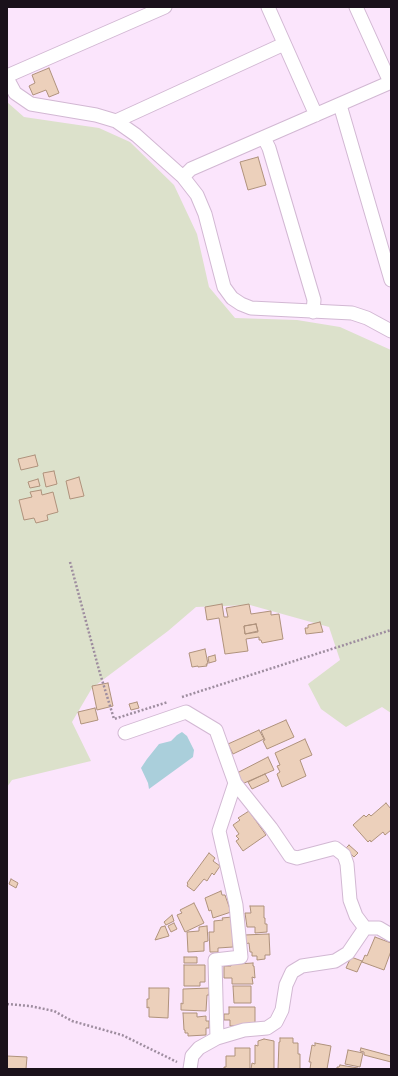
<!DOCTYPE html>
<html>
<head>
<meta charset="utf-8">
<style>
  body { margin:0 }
  #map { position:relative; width:398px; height:1076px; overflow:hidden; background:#fbe5fc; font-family:"Noto Sans",sans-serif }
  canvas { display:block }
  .frame { position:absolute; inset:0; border:8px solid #1a111b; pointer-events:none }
</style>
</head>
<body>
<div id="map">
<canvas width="398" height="1076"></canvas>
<div class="frame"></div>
</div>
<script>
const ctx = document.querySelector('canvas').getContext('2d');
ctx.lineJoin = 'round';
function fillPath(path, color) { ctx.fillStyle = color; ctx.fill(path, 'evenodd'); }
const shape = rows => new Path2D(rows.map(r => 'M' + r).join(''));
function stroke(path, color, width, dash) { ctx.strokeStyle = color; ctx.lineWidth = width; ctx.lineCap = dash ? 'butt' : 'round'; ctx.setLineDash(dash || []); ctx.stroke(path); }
fillPath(shape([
  [7,102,24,117,99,128,130,142,174,185,197,234,209,287,235,318,297,320,340,327,391,350,391,713,382,707,346,727,321,709,308,684,340,660,329,627,250,605,196,607,168,631,92,688,72,722,91,761,12,780,7,787]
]), '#dce1cb');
fillPath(shape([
  [182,732,187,736,194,750,193,757,149,789,148,783,141,768,147,759,159,744,171,741,177,735]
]), '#aacfdb');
const building = shape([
  [49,68,59,93,49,97,46,90,33,95,29,86,35,83,32,75,49,68],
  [258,157,266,185,248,190,240,162,258,157],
  [35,455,38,466,21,470,18,459,35,455],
  [54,471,57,484,46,487,43,473,54,471],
  [79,477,84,496,70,499,66,481,79,477],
  [38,479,40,486,30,488,28,482,38,479],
  [41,490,42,495,53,492,58,512,47,515,48,520,36,523,34,518,24,520,19,500,32,497,30,492,41,490],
  [222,604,224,617,228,617,226,608,249,604,251,614,271,611,271,615,279,614,283,639,262,643,261,640,259,640,259,637,246,639,248,651,225,654,219,618,207,620,205,607,222,604],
  [256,624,258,632,245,634,244,626,256,624],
  [320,622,323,632,306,634,305,628,308,628,308,625,320,622],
  [256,624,258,631,245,634,244,626,256,624],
  [205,649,208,664,206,664,207,666,198,667,198,666,192,667,189,653,205,649],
  [215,655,216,661,209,663,208,657,215,655],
  [108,683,113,706,97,710,92,686,108,683],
  [137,702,139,708,131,710,129,704,137,702],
  [95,708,98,720,81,724,78,712,95,708],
  [286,720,294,737,267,749,263,741,265,740,261,731,286,720],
  [259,730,264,739,233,754,228,744,259,730],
  [305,739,312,755,300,760,306,776,282,787,277,774,280,772,277,766,280,765,275,753,305,739],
  [268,757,274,770,242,784,237,773,268,757],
  [265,774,269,781,252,789,248,782,265,774],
  [386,803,391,809,391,830,385,835,383,832,371,842,370,840,368,842,353,825,364,815,366,817,369,814,371,816,386,803],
  [249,811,266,835,243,851,236,841,239,839,236,836,239,834,233,825,240,820,238,818,249,811],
  [349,845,358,853,354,857,345,849,349,845],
  [209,853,215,858,213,861,220,866,214,875,212,873,207,881,204,879,194,891,187,886,188,884,187,883,209,853],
  [11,879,18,883,16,888,9,884,11,879],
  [221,891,222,895,225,895,231,912,213,918,211,910,209,911,205,898,221,891],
  [194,903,204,923,185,932,177,915,182,913,180,910,194,903],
  [250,906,264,906,264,918,265,918,265,924,267,924,267,932,255,933,255,927,247,927,245,913,251,913,250,906],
  [172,915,174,921,166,925,164,922,172,915],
  [232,917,233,947,218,948,218,952,210,952,209,932,214,932,214,921,223,920,222,918,232,917],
  [174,923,177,929,171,932,168,926,174,923],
  [165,926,169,936,155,940,161,927,165,926],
  [207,926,208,941,204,942,204,951,188,952,187,932,199,931,199,927,207,926],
  [269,934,270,955,265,955,265,959,257,960,257,956,252,956,252,952,250,952,249,943,245,944,244,935,269,934],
  [375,937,391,943,391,951,384,970,362,962,365,955,367,956,375,937],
  [184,957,197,957,197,963,184,963,184,957],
  [351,957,362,961,357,972,346,968,351,957],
  [253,963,253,966,254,966,255,978,252,977,253,984,232,984,232,978,224,978,224,966,231,966,231,964,237,964,253,963],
  [184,965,205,965,205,982,200,982,200,986,184,986,184,965],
  [233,986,251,986,251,1003,234,1003,233,986],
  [149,988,169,988,168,1018,149,1017,149,1007,147,1008,147,999,149,999,149,988],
  [210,988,209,995,207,995,206,1011,181,1010,181,1003,183,1004,183,989,210,988],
  [229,1007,255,1007,255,1024,230,1026,230,1020,224,1020,224,1014,229,1014,229,1007],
  [183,1013,197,1013,197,1017,206,1016,206,1021,209,1021,209,1028,206,1028,206,1035,188,1036,188,1033,185,1033,185,1030,184,1030,183,1013],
  [280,1038,293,1038,293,1043,298,1043,298,1054,300,1054,300,1069,278,1069,279,1042,280,1042,280,1038],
  [264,1039,274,1041,274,1069,251,1069,252,1063,255,1064,255,1045,258,1046,258,1041,264,1039],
  [315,1043,331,1046,327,1069,310,1069,311,1062,309,1062,312,1045,315,1046,315,1043],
  [235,1048,250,1048,250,1069,224,1069,224,1067,226,1067,226,1056,235,1056,235,1048],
  [361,1048,391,1056,391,1062,364,1055,364,1052,360,1051,361,1048],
  [348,1050,363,1053,360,1067,345,1064,348,1050],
  [7,1056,27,1057,26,1069,7,1069,7,1056],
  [340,1065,358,1068,358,1069,337,1069,337,1067,339,1067,340,1065]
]);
fillPath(building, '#ecd0bb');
stroke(building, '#af927c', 1);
const minor = shape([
  [268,7,316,115],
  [356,7,390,82],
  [7,76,165,7],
  [7,78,15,93,31,104,96,115,116,121,136,135,183,177,197,195,205,214,224,287,232,298,241,304,251,308,352,313,367,318,391,331],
  [340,105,391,280],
  [116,121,284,44],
  [264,138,269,148,314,300,313,312],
  [183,177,191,169,391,82],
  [125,733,186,712,216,730,235,783,219,831,236,905,241,957,215,960,217,1038,199,1048,192,1056,190,1069],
  [235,783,271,828,290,856,297,858,335,848,344,855,347,864,350,900,356,916,365,928],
  [217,1038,244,1030,267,1028,276,1022,282,1010,286,985,292,972,302,966,335,961,348,953,365,928,379,928,391,935]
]);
stroke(minor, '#d2b8d3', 15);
stroke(shape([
  [70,562,99,670,114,719,168,702],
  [182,697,391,630],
  [7,1004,30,1006,54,1011,72,1021,122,1035,177,1062]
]), '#9e8d9f', 2.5, [2, 2]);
stroke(minor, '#fff', 13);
</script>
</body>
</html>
